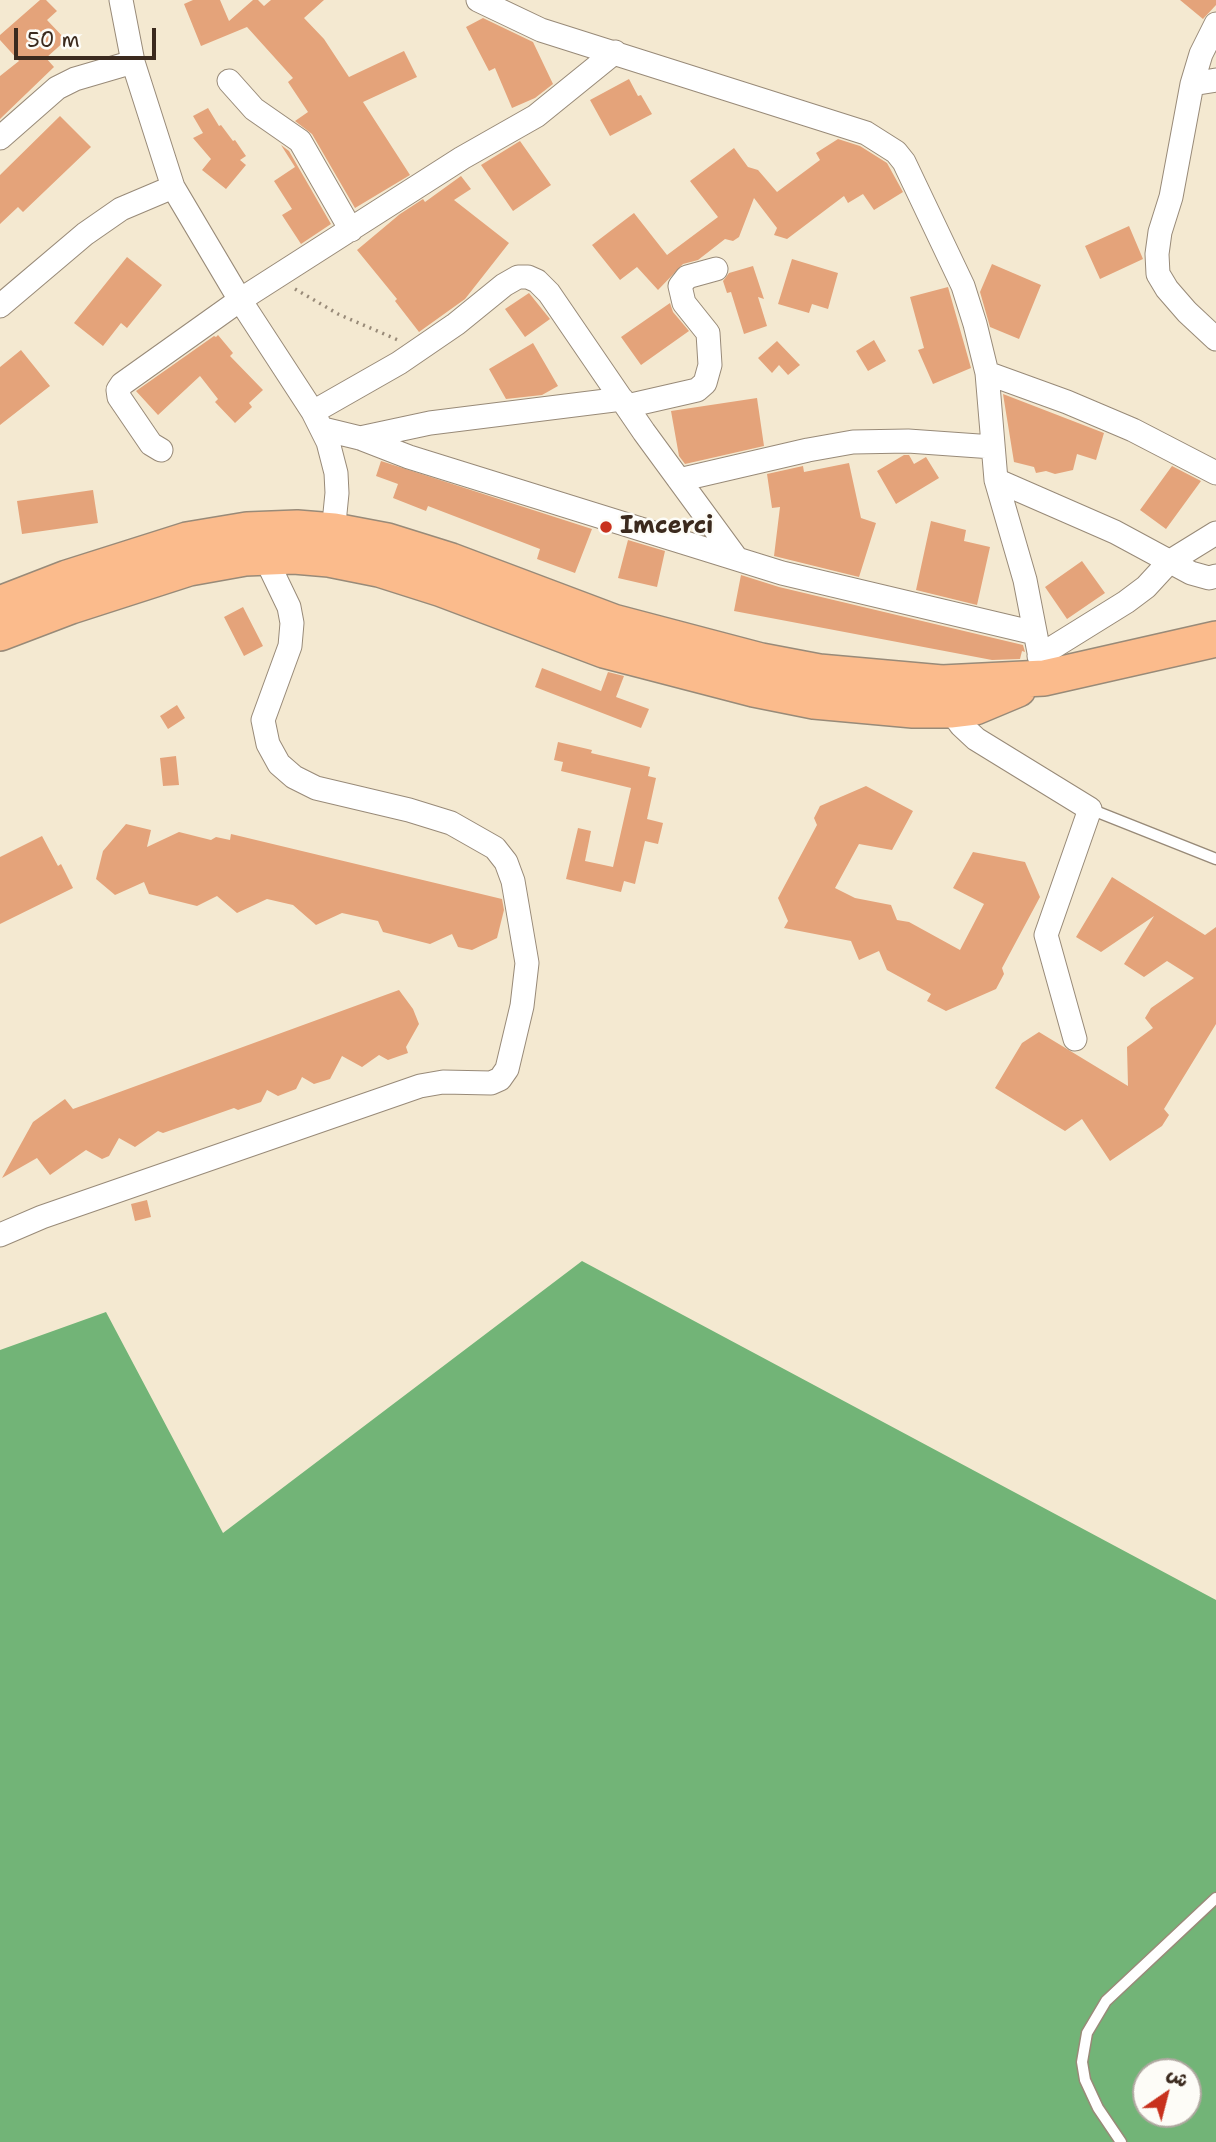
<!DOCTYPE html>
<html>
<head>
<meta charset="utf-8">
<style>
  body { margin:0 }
  #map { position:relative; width:1216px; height:2142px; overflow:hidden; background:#f4e9d1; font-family:"Shantell Sans","Playpen Sans Arabic",sans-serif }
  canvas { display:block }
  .north { position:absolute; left:1132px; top:2058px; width:70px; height:70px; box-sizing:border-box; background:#fdfcf7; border:2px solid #afa8a0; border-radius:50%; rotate:35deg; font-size:19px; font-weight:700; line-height:28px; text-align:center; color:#3b2a1e }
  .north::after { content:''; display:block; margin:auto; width:24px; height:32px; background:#c8321e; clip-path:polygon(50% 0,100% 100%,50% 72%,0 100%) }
  .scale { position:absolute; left:14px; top:28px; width:142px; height:32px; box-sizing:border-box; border:4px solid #3b2a1e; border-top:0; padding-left:9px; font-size:21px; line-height:24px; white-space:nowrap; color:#3b2a1e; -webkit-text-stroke:5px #fdfcf7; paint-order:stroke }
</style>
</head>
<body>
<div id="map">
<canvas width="1216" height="2142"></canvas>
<div class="north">ش</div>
<div class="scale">50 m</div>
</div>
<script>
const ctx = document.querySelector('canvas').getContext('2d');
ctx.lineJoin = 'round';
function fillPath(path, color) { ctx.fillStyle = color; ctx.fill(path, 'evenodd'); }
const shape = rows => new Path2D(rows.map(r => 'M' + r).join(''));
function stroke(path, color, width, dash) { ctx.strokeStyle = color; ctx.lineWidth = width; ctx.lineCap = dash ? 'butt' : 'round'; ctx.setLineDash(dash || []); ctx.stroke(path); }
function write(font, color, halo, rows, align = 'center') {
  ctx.font = font + ' "Shantell Sans",sans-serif'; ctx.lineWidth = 5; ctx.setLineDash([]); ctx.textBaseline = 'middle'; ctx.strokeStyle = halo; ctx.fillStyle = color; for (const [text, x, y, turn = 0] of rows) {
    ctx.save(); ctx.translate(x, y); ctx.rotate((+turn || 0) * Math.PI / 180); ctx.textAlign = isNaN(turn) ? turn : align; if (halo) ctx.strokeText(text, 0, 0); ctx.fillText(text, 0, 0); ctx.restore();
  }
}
fillPath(shape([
  [582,1261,1216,1600,1216,2142,0,2142,0,1350,106,1312,223,1533],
  [1146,2072,1188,2072,1188,2114,1146,2114]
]), '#72b477');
fillPath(shape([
  [40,0,46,0,57,11,47,20,66,40,46,58,54,67,0,119,0,76,19,61,0,40,0,35],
  [193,0,220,0,229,21,253,0,258,0,264,6,271,0,324,0,304,18,324,39,349,77,404,51,417,77,363,102,410,175,355,208,312,134,295,121,308,112,288,82,293,78,247,27,201,46,184,4],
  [1180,0,1216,0,1216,5,1203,19],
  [483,18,533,42,553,84,535,98,512,108,495,68,489,71,466,27],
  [629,79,638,96,641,95,652,114,610,136,590,100],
  [208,108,219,126,221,125,233,141,235,140,246,156,240,160,246,165,226,189,202,170,211,159,193,138,203,133,193,116],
  [60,116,91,147,23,212,18,207,0,224,0,175],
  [838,139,860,146,887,163,903,192,874,210,863,194,848,203,844,196,787,239,774,235,777,228,754,198,739,237,733,241,725,239,698,260,683,264,658,290,637,267,620,280,592,245,634,213,667,255,718,217,690,181,734,148,748,167,758,170,777,192,820,160,816,153],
  [520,141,551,185,513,211,481,165],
  [281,145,289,151,331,224,301,244,282,215,292,209,274,181,295,167],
  [461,176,471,189,454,200,509,243,465,299,419,332,395,301,397,299,357,250,400,214,423,199,425,202],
  [1129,226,1143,259,1100,279,1085,246],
  [127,257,162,285,127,328,121,323,103,346,74,323],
  [792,259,838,273,828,309,812,304,809,313,778,304],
  [992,264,1041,285,1019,339,990,327,980,292],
  [753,266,764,299,758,297,767,326,744,334,731,292,727,293,723,281,729,273],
  [948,287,971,368,933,384,918,350,924,348,910,297],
  [529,293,550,319,525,337,505,309],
  [670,303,673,312,689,331,641,365,621,337],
  [218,335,233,353,230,356,263,390,249,403,252,407,235,423,215,402,218,399,200,376,158,415,136,391,214,336,216,337],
  [874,340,886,361,868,371,856,351],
  [777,341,800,365,788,375,779,365,772,373,758,358],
  [533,343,558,386,542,395,506,399,489,369],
  [21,350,50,386,0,425,0,367],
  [1003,394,1104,433,1096,460,1077,454,1073,470,1055,474,1046,471,1036,473,1034,467,1014,462],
  [757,398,764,446,685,464,679,456,671,411],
  [904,455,909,455,914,464,926,457,939,478,896,504,877,471],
  [381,461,592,529,575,573,537,559,540,549,428,506,426,511,393,498,398,484,376,476],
  [849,463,861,518,876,523,859,577,774,556,780,507,772,508,767,474,803,466,804,472],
  [1172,466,1201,481,1166,529,1140,510],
  [93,490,98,523,22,534,17,501],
  [931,521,966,530,964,541,990,547,977,605,916,590],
  [628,540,665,551,657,587,618,578],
  [1082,561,1105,593,1067,619,1045,587],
  [741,575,779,587,1023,645,1025,652,1022,651,1020,659,992,660,734,611],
  [243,607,263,646,244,656,224,617],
  [542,668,601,691,608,672,624,676,616,697,649,709,641,728,535,687],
  [177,705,185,718,168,729,160,716],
  [558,742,592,750,591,753,650,767,648,776,656,778,647,819,663,823,658,844,645,841,635,884,624,881,621,892,566,879,578,828,591,831,585,861,613,867,631,788,561,771,563,762,554,760],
  [176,756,179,785,163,786,160,758],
  [866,786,913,811,892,850,859,844,835,888,855,898,891,905,897,920,909,922,960,950,984,904,953,888,973,852,1025,862,1040,897,1002,968,1004,974,996,989,946,1011,927,1001,931,994,887,970,879,951,859,960,851,941,784,928,788,921,778,898,817,825,814,818,820,806],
  [126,824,151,830,147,847,179,832,211,840,216,837,230,840,231,834,502,899,504,910,497,938,472,950,458,947,452,934,430,944,383,932,378,921,342,913,316,925,293,905,267,899,237,913,217,896,197,906,149,894,144,882,115,895,96,879,103,851],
  [42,836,58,866,61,864,73,888,0,924,0,857],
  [1112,877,1205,935,1216,927,1216,1024,1164,1109,1169,1115,1162,1126,1110,1161,1082,1119,1065,1131,995,1088,1022,1043,1039,1032,1128,1086,1127,1047,1153,1028,1145,1018,1151,1008,1194,978,1167,961,1144,977,1124,964,1154,916,1101,952,1076,937],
  [399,990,413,1009,419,1024,406,1047,408,1053,388,1060,379,1055,362,1067,342,1056,330,1079,314,1084,302,1077,296,1089,278,1096,267,1090,261,1102,238,1110,234,1108,163,1133,158,1131,135,1147,119,1138,109,1156,102,1159,86,1150,50,1175,37,1158,2,1178,33,1122,65,1099,73,1109],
  [147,1200,151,1217,135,1221,131,1204]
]), '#e4a37a');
const service = shape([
  [1090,809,1216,859],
  [1121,2142,1098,2108,1085,2080,1082,2062,1087,2033,1106,2001,1216,1898]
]);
const minor = shape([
  [121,0,133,62,173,187,240,300,313,412,328,442,336,473,337,493,332,543],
  [478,0,541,30,866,133,896,152,904,162,963,286,975,324,987,373,996,480,1025,580,1044,678],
  [1216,24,1201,54,1192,84,1171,197,1160,232,1157,254,1158,274,1167,289,1187,312,1216,339],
  [229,81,254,109,300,141,351,230],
  [1192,84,1216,80],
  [0,138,57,88,75,79,133,62],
  [0,306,85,234,121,209,173,187],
  [987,373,1067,402,1133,430,1216,473],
  [627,406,697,390,705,383,710,365,708,333,684,303,680,286,687,277,716,269],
  [313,412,399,363,456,324,504,285,518,277,528,277,537,281,549,293,644,432,737,559],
  [323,429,360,438,409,457,782,573,1035,633],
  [360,438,430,423,622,399],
  [161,450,151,444,119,397,118,390,122,384,240,300,462,158,536,116,615,52],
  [679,480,808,450,853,442,908,441,993,447],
  [996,480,1115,532,1191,573,1209,578,1216,576],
  [1039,656,1126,602,1146,587,1169,562,1216,533],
  [950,710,961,725,976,739,1090,809,1046,935,1075,1039],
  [0,1235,42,1217,420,1086,443,1082,491,1083,500,1079,507,1069,522,1006,527,963,513,881,506,862,495,848,451,823,409,810,316,788,294,777,279,764,268,744,263,720,290,646,292,623,289,607,265,557]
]);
const primary = shape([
  [0,604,67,578,187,540,247,530,297,528,334,531,387,541,451,561,613,622,761,661,819,672,942,683,1044,678,1216,639],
  [0,633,71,606,189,568,245,558,294,556,329,559,379,569,442,589,604,650,754,689,814,701,913,710,950,710,975,707,1018,689]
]);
stroke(service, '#988a78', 13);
stroke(minor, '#988a78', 25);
stroke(primary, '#988a78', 38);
stroke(shape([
  [295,289,338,314,398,340]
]), '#988a78', 3.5, [2, 5]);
stroke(service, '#fff', 10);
stroke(minor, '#fff', 23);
stroke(primary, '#fbbb8c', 35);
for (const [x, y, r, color] of [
  [606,527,7,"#c8321e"]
]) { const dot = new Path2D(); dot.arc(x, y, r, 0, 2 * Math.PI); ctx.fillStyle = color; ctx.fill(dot); stroke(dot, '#fdfcf7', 2.5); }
write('bold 24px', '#3b2a1e', '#fdfcf7', [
  ["Imcerci",620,527]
], 'left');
</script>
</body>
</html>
